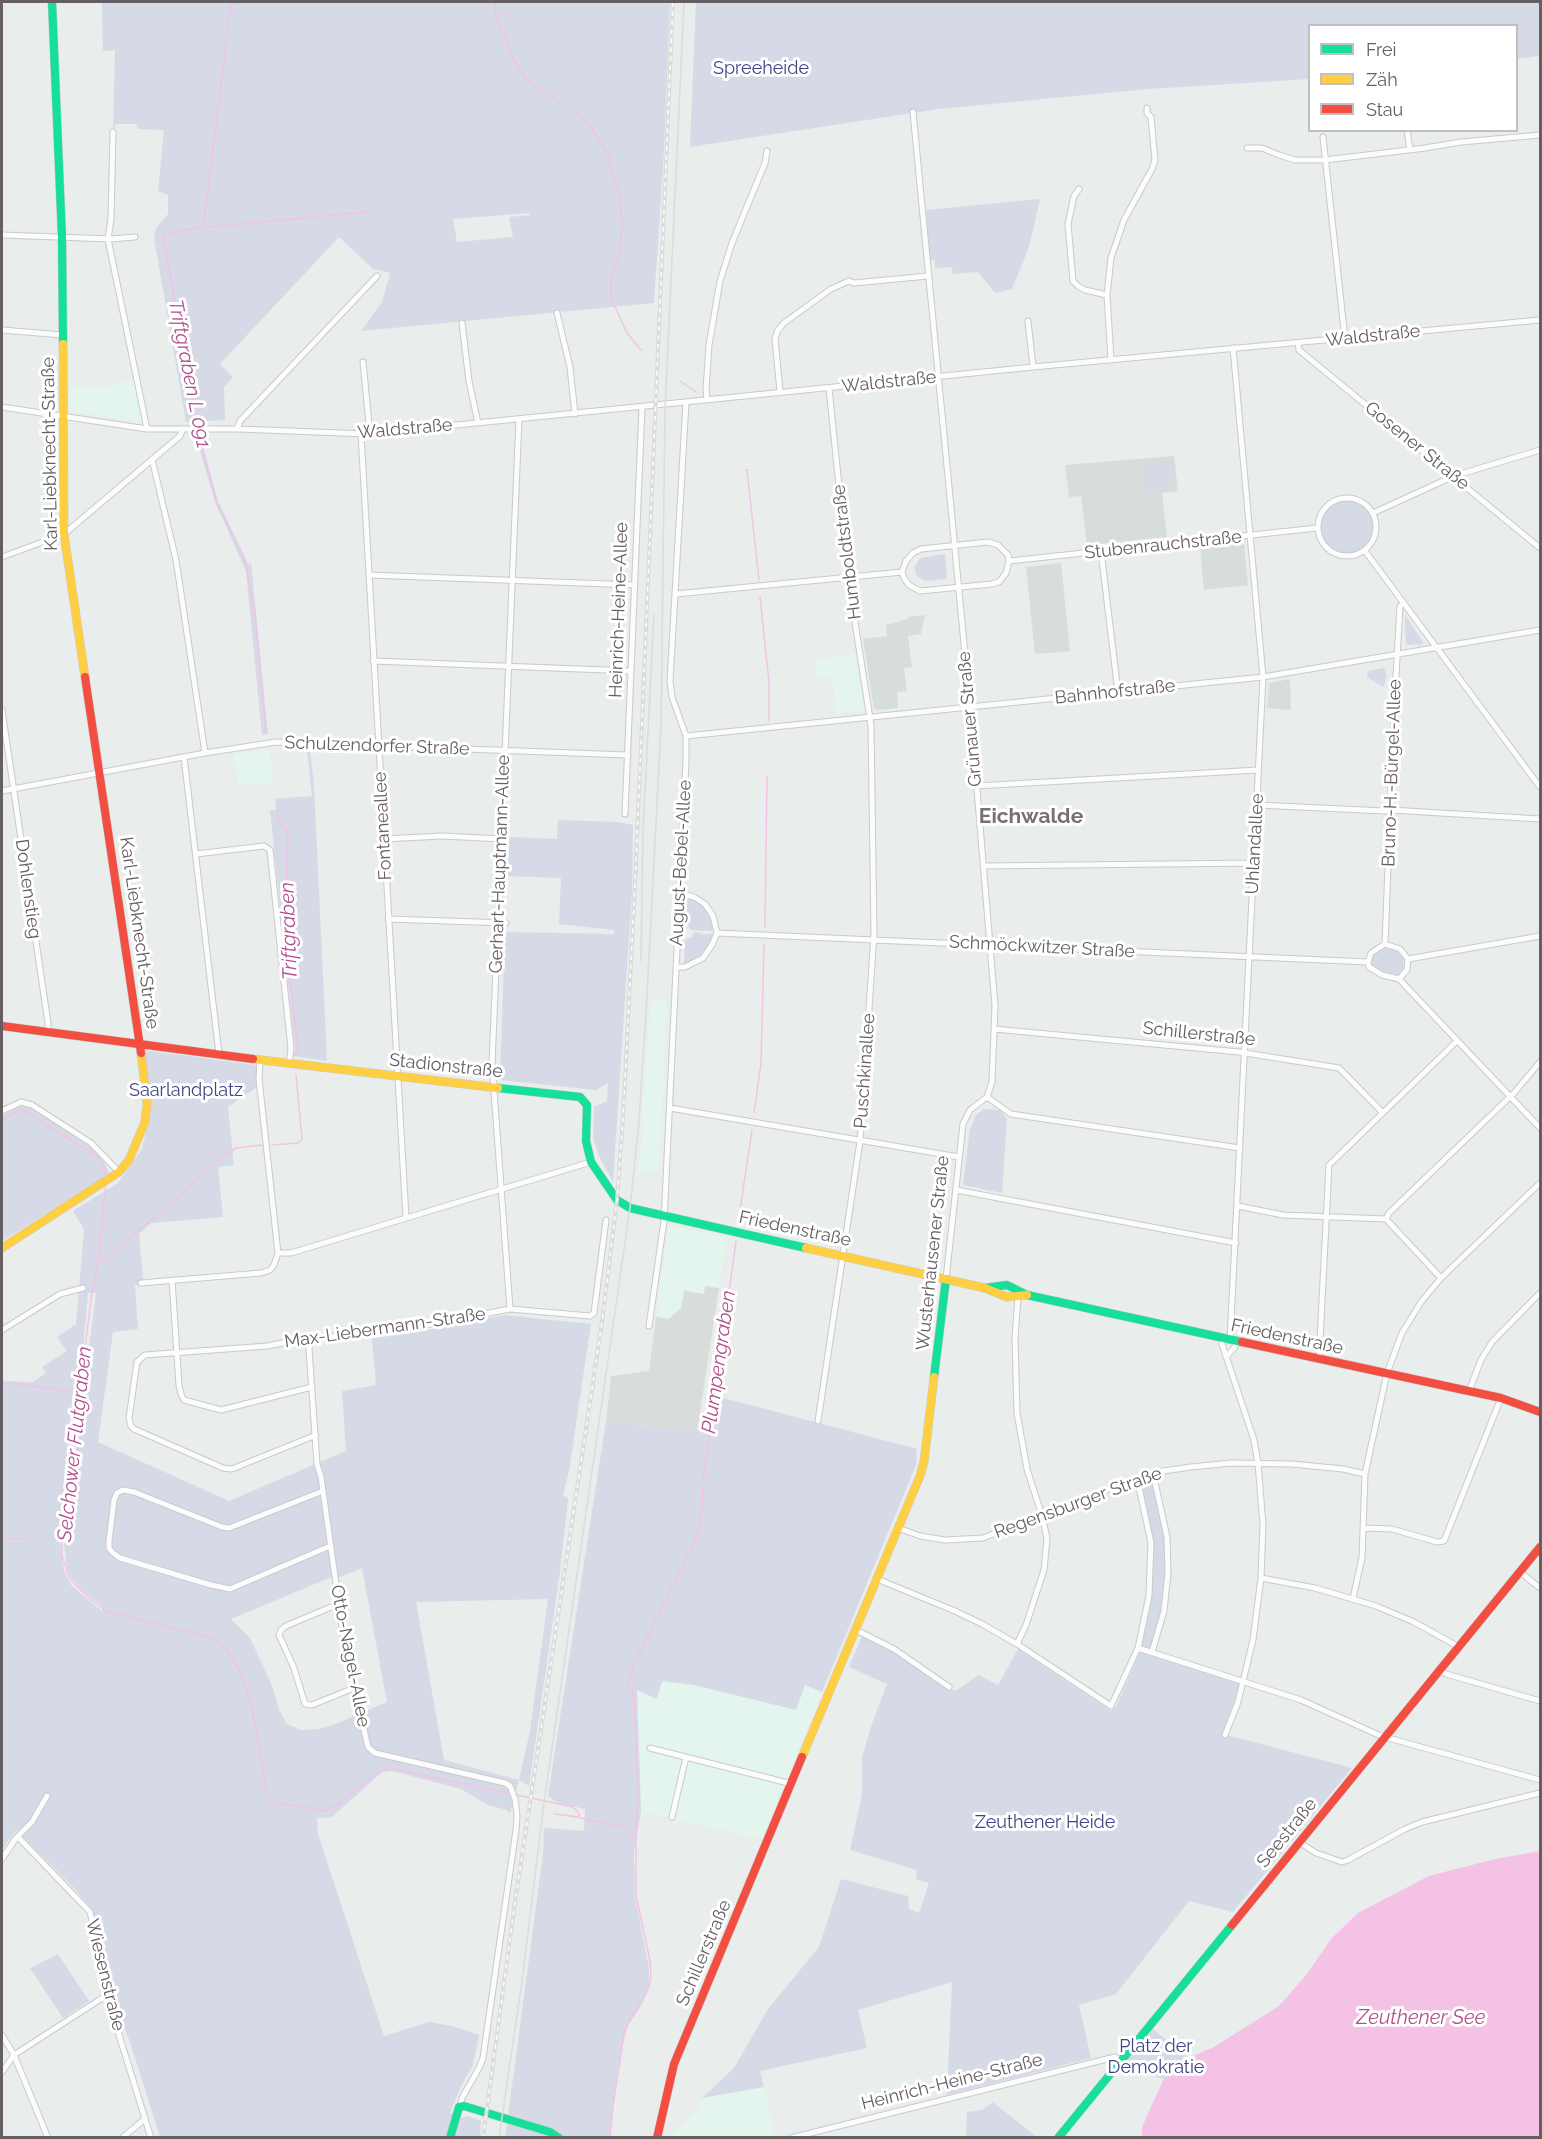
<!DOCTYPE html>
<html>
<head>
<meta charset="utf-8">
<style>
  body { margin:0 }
  #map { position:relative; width:1542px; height:2139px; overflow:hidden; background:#e9edeb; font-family:Raleway,sans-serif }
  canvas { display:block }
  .frame { position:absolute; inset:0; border:3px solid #655e62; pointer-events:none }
  .legend { position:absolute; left:1308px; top:24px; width:210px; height:108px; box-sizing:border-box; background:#fff; border:2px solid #c1bfc0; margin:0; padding:8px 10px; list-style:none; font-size:18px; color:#655e62 }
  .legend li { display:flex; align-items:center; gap:12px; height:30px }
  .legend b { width:30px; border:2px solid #c1bfc0 }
</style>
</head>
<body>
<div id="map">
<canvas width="1542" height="2139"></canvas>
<div class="frame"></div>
<ul class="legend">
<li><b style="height:8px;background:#16e098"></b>Frei</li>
<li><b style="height:8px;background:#ffcf43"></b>Zäh</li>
<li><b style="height:8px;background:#f24e42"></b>Stau</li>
</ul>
</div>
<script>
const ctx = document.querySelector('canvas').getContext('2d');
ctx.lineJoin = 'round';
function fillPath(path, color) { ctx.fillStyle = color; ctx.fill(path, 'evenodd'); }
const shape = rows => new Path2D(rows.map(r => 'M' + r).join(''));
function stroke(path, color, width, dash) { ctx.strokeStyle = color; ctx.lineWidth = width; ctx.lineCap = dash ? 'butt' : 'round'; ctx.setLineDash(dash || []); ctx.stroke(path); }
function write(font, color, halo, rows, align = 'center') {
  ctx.font = font + ' Raleway,sans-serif'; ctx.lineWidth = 6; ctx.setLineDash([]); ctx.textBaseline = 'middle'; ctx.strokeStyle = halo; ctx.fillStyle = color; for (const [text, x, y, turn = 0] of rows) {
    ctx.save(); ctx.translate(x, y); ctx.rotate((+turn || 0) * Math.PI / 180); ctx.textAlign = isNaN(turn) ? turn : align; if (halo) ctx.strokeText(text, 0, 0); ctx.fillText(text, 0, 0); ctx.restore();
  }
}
fillPath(shape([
  [135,379,144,423,71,411,70,388,98,388],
  [855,653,864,711,836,714,832,676,817,677,815,660],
  [269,749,273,782,239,786,233,755],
  [651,999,667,1000,659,1172,638,1171,643,1135,642,1112],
  [669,1225,726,1237,719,1288,706,1286,704,1294,684,1291,681,1308,669,1319,656,1317],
  [662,1681,694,1685,796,1709,805,1685,822,1692,761,1839,641,1811,637,1690,657,1699],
  [764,2087,775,2137,670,2137,701,2106,702,2098]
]), '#e4f5ee');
fillPath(shape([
  [705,1286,719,1288,697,1432,606,1421,611,1376,649,1371,656,1317,669,1319,681,1308,684,1291,704,1294]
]), '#d9ddda');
fillPath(shape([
  [1174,456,1178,491,1162,493,1167,537,1087,545,1081,496,1069,497,1065,465],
  [1244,544,1248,585,1204,590,1200,548],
  [1061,563,1070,651,1035,654,1026,567],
  [925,615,921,634,908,636,912,667,904,668,907,691,897,692,898,708,877,710,874,708,863,639,887,636,886,625,908,619,908,617],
  [1290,679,1291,710,1267,708,1269,683]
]), '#d7ddda');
fillPath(shape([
  [102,2,670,2,664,151,654,303,361,331,382,302,390,273,373,269,339,237,220,364,233,377,224,387,225,420,186,422,154,238,156,228,168,214,168,195,158,191,164,130,138,129,136,124,116,124,113,130,115,50,103,51],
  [530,213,530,215,509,217,513,237,457,242,453,219],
  [696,2,1540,2,1540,56,1517,59,1516,26,1310,26,1309,79,1148,89,939,109,690,147],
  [1040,199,1029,247,1012,289,995,293,978,272,953,274,952,267,935,268,935,260,930,260,926,210],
  [200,436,218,501,248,564,251,563,268,734,262,735,246,571,215,502,196,437],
  [1169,461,1172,487,1146,490,1143,463],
  '1319 527a27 27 0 1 1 54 0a27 27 0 1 1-54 0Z',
  [945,554,947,579,925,581,917,576,914,568,920,558],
  [1405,615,1423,642,1423,644,1406,645],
  [1384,668,1387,677,1383,687,1367,677,1368,671],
  [307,750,310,750,314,785,327,1061,293,1056,295,1050,270,810,276,810,275,799,312,796],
  [558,820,618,822,633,825,632,892,613,1182,599,1156,593,1137,594,1107,607,1101,608,1083,596,1090,500,1080,505,932,614,934,614,930,559,924,561,878,508,876,509,837,557,839],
  [687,897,697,902,705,909,710,918,713,931,690,930,686,920],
  [694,932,701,933,701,935,713,933,712,939,702,956,690,963,684,964,685,940,692,937],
  [1389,946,1399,951,1403,957,1404,966,1399,976,1392,976,1371,965,1372,956,1382,947],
  [143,1050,256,1065,257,1087,228,1107,234,1165,218,1167,223,1217,151,1223,139,1234,143,1279,142,1284,135,1285,138,1329,113,1332,98,1442,229,1501,346,1451,342,1391,376,1385,372,1338,407,1334,503,1315,591,1324,569,1471,563,1495,568,1498,560,1572,529,1786,519,1780,510,1813,507,1810,488,1805,461,1789,392,1771,382,1772,332,1817,317,1818,318,1834,384,2036,429,2022,452,2026,479,2035,473,2065,461,2086,450,2113,462,2118,467,2116,481,2121,480,2137,160,2137,130,2042,113,1999,93,1910,71,1885,16,1830,2,1850,2,1381,33,1382,46,1373,42,1367,67,1351,57,1337,76,1324,84,1229,73,1211,118,1183,142,1149,150,1113,148,1078],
  [88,1293,96,1293,64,1544,67,1568,71,1577,84,1592,102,1606,102,1611,71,1585,64,1570,60,1540,79,1397],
  [362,1568,387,1702,333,1725,319,1729,301,1730,287,1724,279,1710,273,1688,250,1638,231,1619,329,1578,340,1577],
  [548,1599,530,1731,519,1780,444,1760,416,1602],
  [20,1106,31,1108,92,1148,102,1158,110,1174,2,1241,2,1116],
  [984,1109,1000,1110,1007,1119,1002,1193,963,1185,970,1129,976,1115],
  [716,1396,917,1449,916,1465,822,1692,805,1685,796,1710,694,1685,662,1681,657,1699,637,1690,641,1811,634,1852,635,1897,649,1968,649,1986,641,2006,628,2025,623,2043,611,2120,610,2137,505,2138,543,1854,544,1828,584,1831,585,1809,558,1803,548,1796,606,1421,697,1432,706,1408,715,1409],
  [1152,1477,1163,1522,1166,1568,1162,1611,1150,1649,1141,1646,1150,1609,1153,1547,1141,1480],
  [862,1636,887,1648,955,1691,979,1675,998,1685,1018,1649,1111,1711,1116,1707,1140,1652,1240,1684,1223,1734,1352,1768,1233,1912,1189,1901,1116,1994,1079,2005,1091,2058,947,2095,952,1982,858,2010,867,2048,760,2071,764,2087,702,2098,734,2068,768,2009,819,1947,841,1879,908,1896,909,1909,919,1913,929,1883,916,1879,917,1870,850,1850,862,1795,862,1757,872,1724,887,1684,849,1667],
  [58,1954,89,2001,63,2018,30,1968],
  [1153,2029,1188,2058,1180,2071,1164,2079,1122,2067],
  [993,2102,999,2107,1037,2137,966,2137,967,2112,982,2110]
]), '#d6dae7');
fillPath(shape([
  [1540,1851,1540,2137,1142,2137,1142,2128,1148,2113,1164,2079,1179,2071,1188,2058,1214,2047,1279,2006,1307,1974,1331,1939,1358,1913,1429,1876,1495,1859]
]), '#f3c2e5');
stroke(shape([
  [495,2,496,15,513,59,526,79,569,108],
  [228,28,232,2],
  [576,111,590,125,610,158,611,172,620,196,622,227,620,252,611,278,611,298,627,333,641,350],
  [200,228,366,212],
  [680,381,696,392],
  [197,427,164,239,165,235,168,233,198,228,204,222,227,38],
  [198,432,217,504,244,557,255,613,266,732],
  [745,470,747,470,759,580],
  [760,597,769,682,769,721],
  [277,810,279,821,288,832,285,931,298,1049,296,1055],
  [765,927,767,777],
  [754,1113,761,1063,764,944],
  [2,1119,18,1111,22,1110,28,1113,98,1157,104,1167,106,1175],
  [273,1145,298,1143,302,1139,296,1075],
  [106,1183,98,1264,92,1292,62,1531,62,1556,70,1579,89,1598,106,1611,212,1638,225,1647,241,1674,251,1703,266,1788,269,1795,280,1803,326,1811,341,1802,377,1773,389,1768,512,1794],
  [738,1224,752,1130],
  [98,1264,158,1215,225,1155,236,1148,262,1145],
  [2,1384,12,1383,80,1393],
  [703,1483,736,1241],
  [2,1539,25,1539],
  [636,1660,696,1539,702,1508,703,1488],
  [634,1665,628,1684,634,1695,638,1791,636,1841],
  [476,1787,489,1798],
  [517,1795,573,1807,578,1812,580,1818,622,1826,632,1835,636,1843,636,1895,650,1961,651,1976,649,1987,643,1999,625,2029,613,2105,610,2138],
  [555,1814,578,1817]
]), '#f3c2e5', 1.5);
const street = shape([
  [913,112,970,706,995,1005,992,1082,987,1097,970,1110,963,1124,946,1279],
  [1407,130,1410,150],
  [113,132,111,219,108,239,147,429],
  [1323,137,1345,339],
  [1247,148,1262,148,1279,155,1295,160,1325,160,1425,148,1461,142,1540,135],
  [1079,189,1074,196,1068,224,1073,281,1078,286,1085,290,1107,295],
  [2,235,111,239,135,237],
  [557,313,570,367,575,414],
  [1028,321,1033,367],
  [462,323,469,381,478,423],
  [2,330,62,335],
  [1298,343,1299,350,1540,548],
  [1111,360,1107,295,1111,258,1124,220,1152,169,1155,160,1151,117,1147,113,1147,108],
  [363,362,370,434],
  [780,392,775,338,778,330,784,323,831,289,849,281,854,283,928,276],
  [707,400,706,390,709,345,720,281,732,243,765,163,767,151],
  [2,407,147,429,239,429,367,434,1033,367,1540,320],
  [237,429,240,421,377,276],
  [361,434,406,1217],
  [152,459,176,560,205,753],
  '1318 527a29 29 0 1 1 58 0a29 29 0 1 1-58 0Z',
  [1373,513,1454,476,1540,450],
  [988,542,998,545,1008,555,1009,561,1006,573,999,582,992,584,920,591,909,585,904,578,902,572,906,561,913,553,921,549,988,542],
  [1101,551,1118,692],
  [1365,551,1540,787],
  [2,557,64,534,180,436,182,431],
  [1009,561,1317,528],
  [369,575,635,585],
  [676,594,902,572],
  [373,661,631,671],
  [2,710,48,1023,48,1032],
  [686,736,1263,677,1540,630],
  [184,757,219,1054],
  [976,786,1258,770],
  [2,791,205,753,276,742,628,755],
  [1257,805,1385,811,1391,810,1540,819],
  [625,814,642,407],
  [384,839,442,836,502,839],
  [196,854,264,846,270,850,291,1048,289,1064],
  [983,866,1254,863],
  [388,919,506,923],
  [717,933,1368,962],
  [1385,944,1394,711,1400,606,1403,604],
  [1385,944,1400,949,1408,959,1407,970,1399,979,1382,975,1369,967,1368,962,1371,953,1385,944],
  [1408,959,1540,936],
  [676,967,685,967,703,958,712,945,717,933,713,916,705,904,694,897,680,893],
  [1399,979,1540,1128],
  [994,1029,1239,1052,1339,1068,1382,1112],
  [987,1097,1011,1114,1240,1148],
  [670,1108,959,1157],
  [2,1111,21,1102,32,1105,91,1143,119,1172],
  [956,1190,1236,1243],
  [1238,1206,1283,1215,1386,1219],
  [1386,1219,1389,1213,1514,1093,1540,1062],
  [1386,1219,1441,1278],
  [278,1253,291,1253,591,1162],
  [172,1280,179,1385,181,1394,184,1400,221,1410,312,1387],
  [141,1283,261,1273,270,1270,274,1265,278,1253,259,1079,260,1060],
  [510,1309,492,1064,519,419],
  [649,1326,664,1221,686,761,686,736,672,697,670,681,686,402],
  [2,1330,60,1294,83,1288],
  [1223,1339,1222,1344,1254,1440,1258,1463,1263,1525,1261,1578,1253,1640,1238,1702,1225,1735],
  [1230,1340,1263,677,1233,348],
  [311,1341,309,1349,317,1464,321,1477,345,1648,368,1747,375,1753,505,1783,510,1786,515,1799,517,1816,516,1830,483,2058,479,2068,462,2098,460,2106],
  [1226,1357,1235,1347,1236,1342],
  [1319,1359,1329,1165,1457,1041],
  [1469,1391,1481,1360,1492,1342,1540,1293],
  [818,1421,860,1141,874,934,871,725,849,584,829,388],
  [316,1435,232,1469,223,1468,134,1429,131,1426,129,1418,137,1362,145,1355,267,1346,304,1339,311,1341,317,1338,405,1329,510,1309,590,1316,594,1313,606,1220],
  [323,1491,229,1528,222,1527,134,1492,123,1490,117,1493,114,1500,109,1541,109,1548,113,1553,120,1558,211,1585,230,1589,330,1546],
  [898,1528,920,1536,945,1540,983,1538,1137,1478,1156,1472,1191,1467,1231,1463,1292,1464,1343,1469,1365,1474],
  [1364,1528,1392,1529,1437,1542,1444,1541,1501,1398],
  [1520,1572,1540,1588],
  [1261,1578,1315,1588,1376,1606,1414,1622,1459,1647],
  [877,1579,955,1611,982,1624,1017,1644,1111,1706,1138,1648,1149,1596,1151,1543,1137,1478],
  [1353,1598,1362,1558,1365,1474,1387,1373,1402,1333,1421,1302,1441,1278,1540,1183],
  [339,1606,331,1607,286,1626,281,1630,279,1635,294,1668,305,1704,312,1705,354,1688],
  [856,1630,894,1649,949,1687],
  [1017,1644,1026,1625,1044,1570,1047,1538,1042,1516,1027,1469,1017,1413,1015,1337,1018,1297],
  [1138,1648,1301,1700,1381,1736,1540,1780],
  [1152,1652,1164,1611,1168,1573,1167,1537,1153,1473],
  [1440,1671,1446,1674,1540,1701],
  [650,1748,792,1784],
  [672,1817,686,1757],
  [18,1837,90,1912,119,2035,151,2138],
  [1299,1842,1316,1853,1342,1862,1348,1860,1405,1829,1422,1822,1540,1793],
  [2,1859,16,1838,32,1822,47,1796],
  [2,2035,14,2055,48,2138],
  [2,2072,14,2055,110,1993],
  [122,2138,145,2119],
  [791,2138,1115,2057,1120,2060]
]);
const fast = shape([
  [52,2,62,238,63,344],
  [498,1088,580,1097,587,1105,586,1141,591,1162,617,1200,630,1208,806,1248],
  [985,1288,1007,1285,1027,1295,1242,1342],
  [934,1377,946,1279],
  [450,2138,459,2107,464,2106,550,2132,559,2138],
  [1058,2138,1232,1925]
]);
const slow = shape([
  [63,344,64,534,85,677],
  [253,1059,498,1088],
  [2,1248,119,1172,129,1160,145,1122,147,1104,141,1053],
  [806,1248,985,1288,1007,1297,1027,1295],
  [802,1757,920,1476,924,1462,934,1377]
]);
const jam = shape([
  [85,677,141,1053],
  [2,1026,253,1059],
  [1242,1342,1501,1398,1540,1412],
  [1232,1925,1540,1547],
  [657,2138,674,2064,802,1757]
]);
stroke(street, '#cacaca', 7);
stroke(fast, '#cbcacc', 9);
stroke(slow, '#cbcacc', 9);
stroke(jam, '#cbcacc', 9);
stroke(street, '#fcfcfc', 5);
stroke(fast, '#16e098', 8);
stroke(slow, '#ffcf43', 8);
stroke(jam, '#f24e42', 8);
stroke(shape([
  [641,961,643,830,654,613],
  [499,2138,522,1981,544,1803,630,1208,639,1122,647,996,661,726,665,410,684,2]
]), '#dcdcdc', 1.5);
const rail = shape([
  [483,2138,513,1916,602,1322,617,1200,623,1119,635,884,673,2]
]);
stroke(rail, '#dcdcdc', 4);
stroke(rail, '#fff', 1.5, [4.5]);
write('18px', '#3f4584', '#fff', [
  ["Spreeheide",761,69],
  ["Saarlandplatz",186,1091],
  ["Zeuthener Heide",1045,1823],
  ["Platz der",1156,2047],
  ["Demokratie",1156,2068]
]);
write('18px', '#655e62', '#fff', [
  ["Waldstraße",1373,336,-6],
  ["Waldstraße",889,382,-6],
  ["Waldstraße",405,429,-5],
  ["Gosener Straße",1417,446,39],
  ["Karl-Liebknecht-Straße",50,454,-91],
  ["Stubenrauchstraße",1163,545,-6],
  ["Humboldtstraße",847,552,-97],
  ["Heinrich-Heine-Allee",619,610,-88],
  ["Bahnhofstraße",1115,692,-6],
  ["Grünauer Straße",970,719,-95],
  ["Schulzendorfer Straße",377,746,2],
  ["Bruno-H.-Bürgel-Allee",1392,773,-88],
  ["Fontaneallee",383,826,-93],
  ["Uhlandallee",1255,844,-87],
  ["August-Bebel-Allee",681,863,-87],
  ["Gerhart-Hauptmann-Allee",500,864,-88],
  ["Dohlenstieg",28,889,82],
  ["Karl-Liebknecht-Straße",139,933,82],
  ["Schmöckwitzer Straße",1042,947,3],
  ["Schillerstraße",1199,1034,6],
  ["Stadionstraße",446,1066,6],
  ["Puschkinallee",865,1071,-86],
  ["Friedenstraße",795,1229,12],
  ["Wusterhausener Straße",933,1253,-84],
  ["Max-Liebermann-Straße",385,1328,-8],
  ["Friedenstraße",1287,1337,12],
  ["Regensburger Straße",1078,1503,-20],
  ["Otto-Nagel-Allee",350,1656,79],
  ["Seestraße",1287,1833,-51],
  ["Schillerstraße",704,1953,-67],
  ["Wiesenstraße",105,1975,76],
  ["Heinrich-Heine-Straße",952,2082,-14]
]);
write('italic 20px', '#b1508c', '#fff', [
  ["Triftgraben L 091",189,374,79],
  ["Triftgraben",289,931,-92],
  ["Plumpengraben",719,1362,-82],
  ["Selchower Flutgraben",75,1444,-84],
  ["Zeuthener See",1421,2018]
]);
write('bold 21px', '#776f75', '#fff', [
  ["Eichwalde",1031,817]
]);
</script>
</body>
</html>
